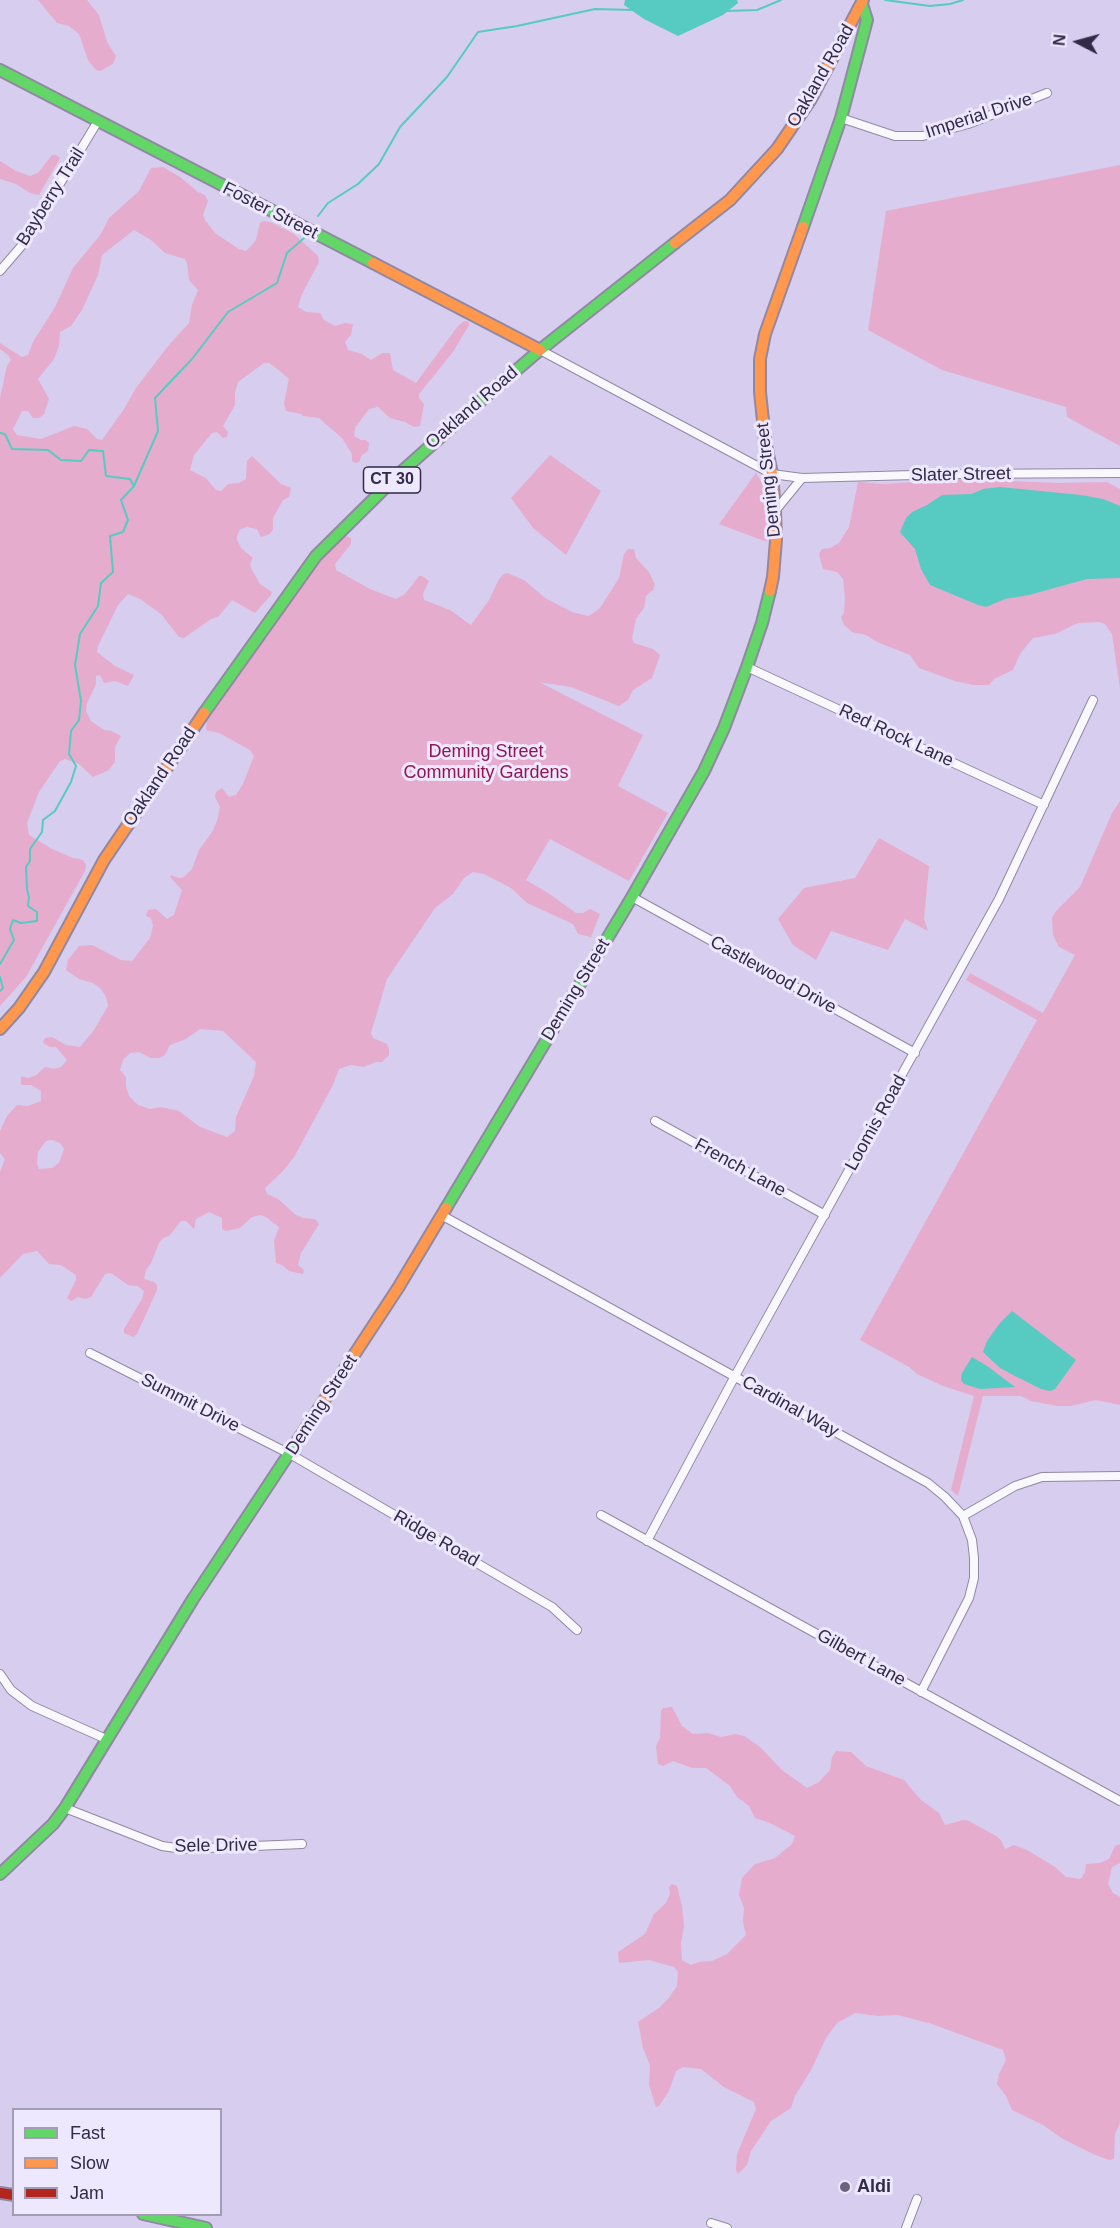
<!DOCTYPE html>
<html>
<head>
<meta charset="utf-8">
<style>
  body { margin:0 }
  #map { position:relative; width:1120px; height:2228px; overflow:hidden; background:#d7cdee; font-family:Arial,sans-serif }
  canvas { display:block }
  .legend { position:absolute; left:12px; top:2108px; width:210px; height:108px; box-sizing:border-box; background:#eee8ff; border:2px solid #a39cb5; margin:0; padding:8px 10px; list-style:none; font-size:18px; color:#332a47 }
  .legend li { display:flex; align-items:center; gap:12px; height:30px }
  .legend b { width:30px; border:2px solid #a39cb5 }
  .north { position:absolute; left:1048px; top:12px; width:60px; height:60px; -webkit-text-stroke:4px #eee8ff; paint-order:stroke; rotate:276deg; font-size:16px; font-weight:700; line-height:24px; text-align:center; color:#332a47 }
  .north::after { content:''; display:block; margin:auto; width:21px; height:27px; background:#332a47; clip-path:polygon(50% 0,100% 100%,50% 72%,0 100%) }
</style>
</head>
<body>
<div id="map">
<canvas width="1120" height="2228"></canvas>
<ul class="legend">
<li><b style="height:8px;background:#63d668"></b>Fast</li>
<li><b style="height:8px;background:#ff974d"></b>Slow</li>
<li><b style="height:8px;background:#b3261e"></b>Jam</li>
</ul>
<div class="north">N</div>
</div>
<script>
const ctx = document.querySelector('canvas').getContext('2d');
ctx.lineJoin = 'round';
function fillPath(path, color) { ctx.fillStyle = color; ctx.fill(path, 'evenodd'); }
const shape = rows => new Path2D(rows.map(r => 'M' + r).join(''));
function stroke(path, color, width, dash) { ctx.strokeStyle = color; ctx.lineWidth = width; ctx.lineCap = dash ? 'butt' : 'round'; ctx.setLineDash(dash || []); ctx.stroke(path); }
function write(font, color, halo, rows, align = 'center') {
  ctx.font = font + ' Arial,sans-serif'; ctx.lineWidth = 6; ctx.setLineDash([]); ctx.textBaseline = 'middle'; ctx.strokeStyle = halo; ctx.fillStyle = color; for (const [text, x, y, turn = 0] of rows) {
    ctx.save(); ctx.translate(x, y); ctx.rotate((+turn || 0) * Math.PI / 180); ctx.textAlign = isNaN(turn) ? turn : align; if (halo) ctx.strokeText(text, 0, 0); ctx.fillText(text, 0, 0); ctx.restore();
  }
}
fillPath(shape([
  [38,0,87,0,99,15,107,42,116,56,113,64,100,71,96,70,88,60,79,34,69,26,57,23],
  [52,155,56,155,60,158,39,195,30,193,16,184,0,179,0,161,16,171,30,176,38,173],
  [1120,165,1120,446,1067,417,1066,407,942,370,868,330,886,211],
  [163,167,180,177,198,192,205,195,208,201,203,215,205,220,216,234,239,249,246,251,250,247,256,240,260,223,264,221,273,223,294,234,318,256,319,262,302,294,298,307,306,312,320,313,324,320,335,326,345,323,353,324,351,335,345,342,348,350,362,354,371,360,382,353,390,353,393,370,416,383,458,326,464,321,469,322,469,325,453,352,419,394,419,398,424,404,420,426,414,427,405,422,390,418,378,407,369,409,355,428,354,436,361,440,366,440,369,443,368,451,362,455,359,462,356,463,352,461,352,454,342,438,319,418,303,416,301,414,286,411,284,403,289,379,276,368,269,363,264,363,238,382,235,393,235,405,223,426,228,432,227,437,223,438,217,432,212,433,194,455,190,470,206,478,216,490,221,491,228,484,239,483,246,479,247,461,252,456,281,484,291,488,289,497,283,500,273,518,273,529,270,534,261,537,257,529,247,527,240,529,237,536,237,540,241,548,253,558,250,564,252,570,260,584,272,592,271,595,255,613,232,600,218,617,211,619,184,638,179,637,161,614,140,599,128,594,118,605,98,646,97,652,115,666,134,675,128,686,115,681,104,683,100,675,96,676,96,684,87,703,86,711,91,721,104,730,111,731,121,736,115,747,115,762,109,770,93,777,79,764,65,759,60,761,39,792,27,823,29,835,52,849,73,858,83,860,86,865,85,871,26,977,0,1006,0,398,7,366,11,360,8,355,0,349,0,343,22,357,28,355,33,342,55,307,73,268,101,234,109,218,139,191,151,168],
  [134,230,151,240,165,253,185,259,187,263,189,280,198,290,192,305,189,323,168,346,136,388,124,409,102,440,97,439,87,429,74,426,41,439,17,435,13,429,22,411,28,411,33,418,39,418,44,414,49,399,38,379,54,359,59,346,60,332,71,326,82,310,98,275,102,255],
  [550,455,601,491,566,555,533,528,511,498],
  [756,473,767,492,769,513,767,542,719,524],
  [960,479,1059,483,1107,482,1120,489,1120,688,1112,634,1105,624,1099,622,1078,623,1055,634,1033,638,1020,654,1013,670,994,679,989,685,973,685,955,681,919,668,910,655,877,642,866,635,852,632,844,625,841,617,844,613,845,598,843,579,837,572,823,569,819,554,822,549,830,548,839,543,849,527,858,482,884,484],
  [345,536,351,538,351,544,335,564,336,570,370,589,396,599,405,594,419,576,422,576,429,581,423,594,424,600,450,610,471,625,489,600,499,579,504,574,507,573,524,580,545,598,572,612,588,616,592,614,600,608,619,578,624,554,628,549,634,549,636,558,649,572,655,585,653,590,646,596,644,608,636,619,632,638,634,643,653,649,660,655,652,678,633,690,628,700,619,706,571,687,539,682,643,735,618,786,668,813,629,881,550,839,526,880,548,893,576,913,583,913,590,909,600,914,591,937,578,934,573,924,527,903,511,888,484,874,473,872,464,878,453,894,435,908,387,979,371,1033,373,1038,387,1044,389,1049,389,1055,382,1062,376,1062,363,1067,351,1065,339,1069,333,1085,294,1157,283,1171,265,1188,267,1194,278,1199,296,1215,303,1218,315,1219,319,1224,301,1253,298,1265,304,1270,303,1274,289,1271,282,1265,276,1263,274,1241,279,1227,266,1217,260,1215,252,1217,240,1228,226,1231,222,1229,222,1218,209,1212,196,1219,194,1229,186,1221,181,1221,169,1236,163,1238,159,1243,151,1263,146,1270,144,1279,154,1282,157,1285,157,1290,137,1334,133,1337,124,1333,124,1329,142,1299,144,1291,138,1286,128,1285,111,1273,105,1274,91,1297,85,1299,78,1297,71,1301,67,1298,76,1280,76,1275,61,1265,49,1264,37,1251,23,1254,0,1278,0,1172,5,1159,0,1153,0,1131,7,1116,17,1105,28,1106,41,1101,41,1091,31,1085,21,1085,21,1076,28,1078,36,1075,45,1067,54,1069,61,1067,67,1060,56,1047,50,1047,43,1043,45,1038,52,1037,66,1045,80,1047,94,1030,108,1006,106,997,101,989,93,983,79,979,66,970,68,960,79,946,92,945,121,960,132,961,150,938,153,926,151,918,146,916,148,910,156,909,167,919,174,915,182,890,170,877,171,875,179,878,184,877,192,869,199,850,212,832,217,821,220,807,215,797,216,792,222,788,229,797,236,795,243,784,254,756,250,750,219,733,206,730,207,721,317,560],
  [200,1029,223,1031,256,1062,254,1076,236,1117,235,1131,227,1137,200,1127,179,1111,161,1107,150,1109,138,1105,129,1096,126,1086,126,1077,120,1070,123,1060,130,1053,139,1052,151,1058,160,1058,165,1055,170,1045,186,1039],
  [52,1140,60,1143,64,1149,59,1163,52,1168,39,1169,37,1164,38,1152,46,1141],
  [1120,801,1120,1405,1096,1400,1071,1406,1058,1406,1031,1401,1021,1396,983,1396,958,1496,951,1490,974,1396,943,1386,917,1374,909,1367,860,1340,1037,1020,966,980,970,973,1043,1013,1075,955,1059,947,1053,935,1052,918,1056,911,1080,887,1112,813],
  [879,838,929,866,924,919,928,931,905,919,888,950,831,931,816,960,793,945,778,919,804,888,855,878],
  [672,1707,682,1726,693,1734,708,1733,721,1737,736,1734,744,1736,760,1747,782,1770,807,1788,819,1782,830,1770,832,1757,836,1751,851,1752,866,1766,904,1780,921,1800,939,1813,945,1825,963,1820,969,1821,996,1836,1001,1840,1005,1849,1014,1845,1027,1850,1055,1867,1066,1877,1081,1879,1085,1872,1086,1864,1100,1863,1109,1859,1115,1846,1120,1844,1120,1863,1112,1867,1108,1884,1113,1893,1120,1897,1120,2123,1115,2134,1114,2159,1109,2160,1093,2154,1063,2139,1043,2125,1012,2110,1006,2096,997,2084,999,2074,1006,2060,1003,2050,932,2024,898,2015,878,2016,855,2013,837,2023,826,2038,811,2070,795,2096,791,2108,771,2121,751,2151,747,2165,738,2174,736,2170,737,2154,756,2109,754,2102,724,2087,701,2069,683,2067,676,2071,669,2091,659,2106,656,2107,649,2085,650,2065,643,2048,638,2022,660,2007,668,1999,677,1986,678,1972,674,1967,649,1960,619,1963,618,1952,645,1934,654,1914,666,1903,670,1894,669,1887,672,1884,677,1886,682,1906,684,1926,681,1943,682,1960,691,1965,699,1962,712,1961,727,1954,746,1935,743,1922,744,1908,739,1895,742,1878,755,1864,775,1858,792,1844,795,1836,770,1823,755,1818,749,1806,737,1797,730,1786,706,1768,693,1768,673,1761,663,1766,658,1764,656,1746,660,1738,661,1711,663,1708]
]), '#e5accd');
fillPath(shape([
  [625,0,737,0,738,3,723,15,678,36,644,19,624,5],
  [1000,487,1081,495,1103,499,1120,506,1120,578,1087,579,1029,595,1005,599,986,607,978,605,930,585,921,569,915,549,900,532,906,518,912,512,927,505,942,495,971,494,983,489],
  [1012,1311,1076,1360,1055,1389,1050,1391,1041,1389,1013,1375,1000,1368,983,1352,987,1341,1000,1323],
  [972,1357,987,1366,1015,1387,980,1389,964,1384,961,1380,962,1373]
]), '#57cac2');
stroke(shape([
  [885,0,930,6,950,4,963,0],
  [726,11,757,10,781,0],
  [318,216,328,203,358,184,379,164,400,127,447,77,478,32,517,26,595,9,634,10],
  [0,433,5,434,12,449,48,450,61,460,81,461,89,450,103,451,106,476,130,479,134,486,121,500,128,520,123,532,110,536,113,572,101,583,98,606,80,634,75,665,81,701,79,720,71,731,69,754,76,766,71,782,55,811,43,820,42,832,30,849,30,861,26,867,27,889,29,897,28,906,37,912,37,921,21,923,13,920,10,929,14,940,0,964],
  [134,486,158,431,155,398,192,359,228,312,277,283,287,253,304,238],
  [0,977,3,988,0,991]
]), '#57cac2', 2);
const street = shape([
  [841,118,895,136,923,136,968,124,1047,93],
  [0,271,24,243,98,121],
  [540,350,772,474,802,478,952,474,1120,473],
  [775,511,802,478],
  [747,667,1044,805],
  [632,897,915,1053],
  [655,1121,825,1215],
  [443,1216,928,1483,945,1497,963,1516,972,1540,974,1558,974,1578,969,1598,921,1692],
  [90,1353,290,1454,552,1607,577,1630],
  [601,1515,1120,1801],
  [963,1516,1015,1486,1042,1477,1120,1476],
  [647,1541,735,1376,999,899,1093,700],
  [0,1674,11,1690,32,1706,106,1739],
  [65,1808,162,1846,183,1849,302,1844],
  [711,2223,727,2228],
  [906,2228,917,2199]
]);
const fast = shape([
  [0,70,373,263],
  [803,227,841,118,867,20,862,4],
  [204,713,316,556,399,474,493,390,540,350,675,243],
  [446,1208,632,897,704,771,724,728,747,667,762,623,770,591],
  [0,1874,53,1824,65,1808,193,1599,306,1428],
  [143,2214,206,2228]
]);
const slow = shape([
  [675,243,730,200,777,149,811,99,863,0],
  [373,263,540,350],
  [770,591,773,577,776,540,775,511,772,474,765,440,760,392,760,359,765,334,803,227],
  [0,1029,19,1008,44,972,104,860,204,713],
  [306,1428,398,1288,446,1208]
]);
const jam = shape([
  [0,2193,14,2195]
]);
stroke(street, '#9188a3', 10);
stroke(fast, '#9188a3', 14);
stroke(slow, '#9188a3', 14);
stroke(jam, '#9188a3', 14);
stroke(street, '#f9f8fc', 8);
stroke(fast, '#63d668', 10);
stroke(slow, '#ff974d', 10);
stroke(jam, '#b3261e', 10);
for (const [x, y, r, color] of [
  [845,2187,6,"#6c6381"]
]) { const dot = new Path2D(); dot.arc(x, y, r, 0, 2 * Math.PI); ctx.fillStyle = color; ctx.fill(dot); stroke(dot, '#eee8ff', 2); }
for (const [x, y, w] of [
  [392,480,57]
]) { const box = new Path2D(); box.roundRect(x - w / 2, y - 13, w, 26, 4.5); ctx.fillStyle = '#eee8ff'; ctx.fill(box); stroke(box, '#332a47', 1.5); }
write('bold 16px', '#332a47', null, [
  ["CT 30",392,480]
]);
write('18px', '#332a47', '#eee8ff', [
  ["Oakland Road",821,76,-60],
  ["Imperial Drive",979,116,-18],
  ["Bayberry Trail",51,197,-58],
  ["Foster Street",270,211,27],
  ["Oakland Road",472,408,-41],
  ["Slater Street",961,475,-1],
  ["Deming Street",769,480,-96],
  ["Red Rock Lane",896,736,25],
  ["Oakland Road",160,777,-56],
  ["Castlewood Drive",773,975,29],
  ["Deming Street",576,990,-59],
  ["Loomis Road",876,1123,-61],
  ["French Lane",740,1168,29],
  ["Summit Drive",190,1403,27],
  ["Deming Street",322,1405,-57],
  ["Cardinal Way",790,1407,29],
  ["Ridge Road",436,1539,30],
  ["Gilbert Lane",861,1658,29],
  ["Sele Drive",216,1846,-1]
]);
write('18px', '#921652', '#eee8ff', [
  ["Deming Street",486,752],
  ["Community Gardens",486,773]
]);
write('bold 18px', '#332a47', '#eee8ff', [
  ["Aldi",857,2187]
], 'left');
</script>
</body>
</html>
